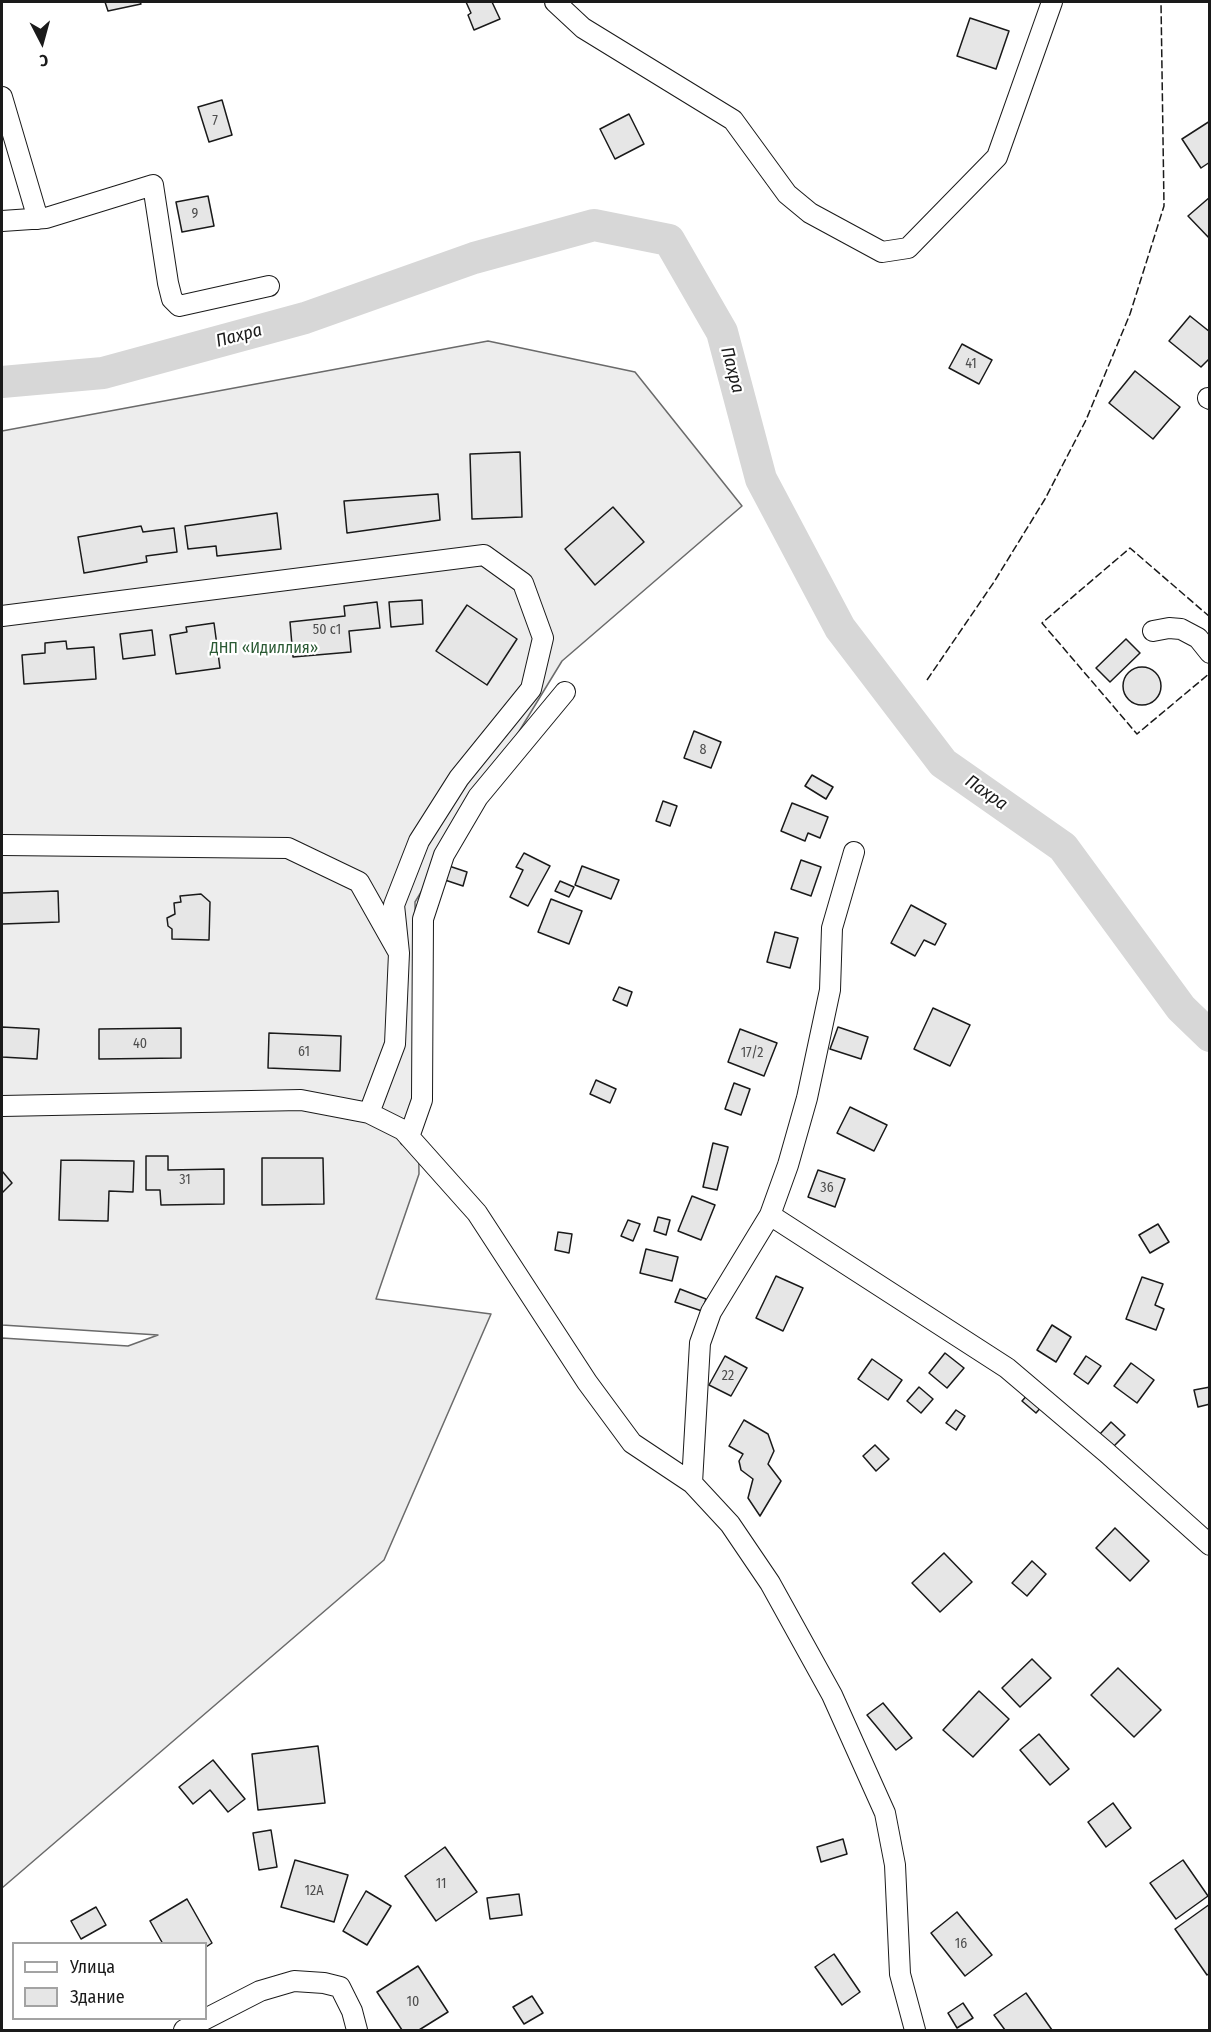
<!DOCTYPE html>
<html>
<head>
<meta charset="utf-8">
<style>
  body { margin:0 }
  #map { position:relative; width:1211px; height:2032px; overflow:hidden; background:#fff; font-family:"Fira Sans Condensed",sans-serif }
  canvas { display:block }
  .frame { position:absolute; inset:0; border:3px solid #1a1a1a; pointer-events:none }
  .legend { position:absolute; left:12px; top:1942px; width:195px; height:78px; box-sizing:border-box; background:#fff; border:2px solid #a3a3a3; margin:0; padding:8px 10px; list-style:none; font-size:18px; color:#1a1a1a }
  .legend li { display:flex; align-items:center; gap:12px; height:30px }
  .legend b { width:30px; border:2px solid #a3a3a3 }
  .north { position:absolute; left:12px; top:12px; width:60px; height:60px; -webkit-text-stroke:4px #fff; paint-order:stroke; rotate:174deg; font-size:16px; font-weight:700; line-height:24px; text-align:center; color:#1a1a1a }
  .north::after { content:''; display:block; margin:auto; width:21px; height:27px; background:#1a1a1a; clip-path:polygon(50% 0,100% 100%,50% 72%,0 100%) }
</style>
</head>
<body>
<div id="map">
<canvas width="1211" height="2032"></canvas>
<div class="frame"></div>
<ul class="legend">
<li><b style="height:8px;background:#fff"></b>Улица</li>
<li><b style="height:16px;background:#e6e6e6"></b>Здание</li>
</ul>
<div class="north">С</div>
</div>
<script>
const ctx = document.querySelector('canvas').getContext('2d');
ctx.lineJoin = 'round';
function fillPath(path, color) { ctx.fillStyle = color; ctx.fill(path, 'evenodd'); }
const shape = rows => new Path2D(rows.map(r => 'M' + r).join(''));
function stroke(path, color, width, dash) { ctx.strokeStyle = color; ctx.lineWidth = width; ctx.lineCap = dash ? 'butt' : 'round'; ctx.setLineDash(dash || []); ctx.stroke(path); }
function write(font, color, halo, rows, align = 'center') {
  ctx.font = font + ' "Fira Sans Condensed",sans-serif'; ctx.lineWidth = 4.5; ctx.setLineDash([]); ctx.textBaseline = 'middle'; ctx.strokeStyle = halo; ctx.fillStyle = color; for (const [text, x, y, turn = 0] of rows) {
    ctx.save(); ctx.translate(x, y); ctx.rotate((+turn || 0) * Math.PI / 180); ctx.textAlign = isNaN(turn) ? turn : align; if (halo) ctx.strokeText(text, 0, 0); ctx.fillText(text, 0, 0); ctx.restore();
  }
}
const built = shape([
  [488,341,635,372,742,506,562,661,415,902,419,1174,376,1299,491,1314,384,1560,2,1888,2,1338,128,1346,158,1335,2,1325,2,431,488,341]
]);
fillPath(built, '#ededed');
stroke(built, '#6a6a6a', 1.5);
stroke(shape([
  [2,382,103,373,305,318,474,258,594,225,669,240,722,332,761,479,840,628,943,763,1063,847,1181,1008,1210,1036]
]), '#d7d7d7', 32);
const building = shape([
  [105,2,140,2,141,4,108,11,105,2],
  [466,2,492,2,500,19,474,30,468,15,471,13,466,2],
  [970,18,1009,31,996,69,957,56,970,18],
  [222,100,232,135,209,142,198,107,222,100],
  [629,114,644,144,615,159,600,129,629,114],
  [1210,121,1210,162,1201,168,1182,139,1210,121],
  [208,196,214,226,182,232,176,202,208,196],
  [1210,197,1210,239,1188,216,1210,197],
  [1190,316,1210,332,1210,358,1201,367,1169,341,1190,316],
  [962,344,992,360,979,384,949,368,962,344],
  [1135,371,1180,407,1153,439,1109,403,1135,371],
  [520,452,522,517,472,519,470,454,520,452],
  [438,494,440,520,347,533,344,501,438,494],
  [613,507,644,542,595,585,565,549,613,507],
  [277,513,281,549,217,556,216,546,188,549,185,526,277,513],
  [141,526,143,532,174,528,177,552,146,556,147,562,84,573,78,537,141,526],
  [422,600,423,624,391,627,389,602,422,600],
  [377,602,380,628,349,631,351,652,293,657,290,622,345,616,344,606,377,602],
  [467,605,517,639,487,685,436,651,467,605],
  [214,623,220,668,176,674,170,635,187,632,186,627,214,623],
  [152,630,155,655,123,659,120,634,152,630],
  [1126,639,1140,653,1110,682,1096,668,1126,639],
  [66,641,67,649,94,647,96,679,24,684,22,655,45,653,45,643,66,641],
  '1123 686a19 19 0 1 1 38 0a19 19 0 1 1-38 0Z',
  [694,731,721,742,711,768,684,758,694,731],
  [812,775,833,787,826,799,805,786,812,775],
  [663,801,677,806,670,826,656,821,663,801],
  [792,803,828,817,820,838,808,833,805,841,781,831,792,803],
  [524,853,550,866,528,906,510,897,523,870,516,867,524,853],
  [801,860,821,867,811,896,791,889,801,860],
  [449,866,467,872,463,886,445,880,449,866],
  [582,866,619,880,611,899,575,885,582,866],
  [560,881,574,887,569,897,555,891,560,881],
  [58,891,59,922,2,924,2,893,58,891],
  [201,894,210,902,209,940,172,939,172,929,168,926,167,918,175,914,174,903,181,902,180,896,201,894],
  [551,899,582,911,569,944,538,932,551,899],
  [911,905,946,924,935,945,924,940,915,956,891,943,911,905],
  [775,932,798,938,790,968,767,962,775,932],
  [619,987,632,992,627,1006,613,1000,619,987],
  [933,1008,970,1025,950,1066,914,1049,933,1008],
  [2,1027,39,1029,37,1059,2,1057,2,1027],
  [838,1027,868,1037,861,1059,830,1049,838,1027],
  [181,1028,181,1058,99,1059,99,1029,181,1028],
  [740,1029,777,1043,764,1076,728,1062,740,1029],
  [269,1033,341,1036,340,1071,268,1068,269,1033],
  [596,1080,616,1089,610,1103,590,1094,596,1080],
  [734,1083,750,1089,741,1115,725,1109,734,1083],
  [850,1107,887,1125,874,1151,837,1133,850,1107],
  [713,1143,728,1147,717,1190,703,1187,713,1143],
  [146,1156,168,1156,168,1170,224,1169,224,1204,161,1205,160,1190,146,1190,146,1156],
  [262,1158,323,1158,324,1204,262,1205,262,1158],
  [61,1160,134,1161,133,1192,109,1191,108,1221,59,1220,61,1160],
  [818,1170,845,1179,835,1207,808,1197,818,1170],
  [2,1171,12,1183,2,1193,2,1171],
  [692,1196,715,1205,701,1240,678,1231,692,1196],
  [658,1217,670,1220,666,1235,654,1231,658,1217],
  [628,1220,640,1224,633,1241,621,1236,628,1220],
  [1158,1224,1169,1242,1150,1253,1139,1235,1158,1224],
  [558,1232,572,1234,569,1253,555,1250,558,1232],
  [646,1249,678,1257,672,1281,640,1273,646,1249],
  [776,1276,803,1288,783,1331,756,1318,776,1276],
  [1142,1277,1163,1284,1155,1305,1164,1309,1156,1330,1126,1319,1142,1277],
  [680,1289,706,1299,702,1311,675,1302,680,1289],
  [1052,1325,1071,1337,1056,1362,1037,1350,1052,1325],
  [945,1353,964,1368,947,1388,929,1373,945,1353],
  [725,1356,747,1368,731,1396,709,1385,725,1356],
  [1086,1356,1101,1366,1088,1384,1074,1374,1086,1356],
  [872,1359,902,1380,888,1400,858,1379,872,1359],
  [1131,1363,1154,1380,1137,1403,1114,1386,1131,1363],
  [919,1387,933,1399,921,1413,907,1401,919,1387],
  [1210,1387,1210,1404,1198,1407,1194,1390,1210,1387],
  [1030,1392,1043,1405,1036,1413,1022,1401,1030,1392],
  [956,1410,965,1416,956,1430,946,1423,956,1410],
  [744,1420,768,1434,774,1451,768,1464,781,1481,760,1516,748,1498,753,1479,741,1470,739,1461,743,1454,729,1446,744,1420],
  [1111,1422,1125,1435,1113,1447,1100,1434,1111,1422],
  [875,1445,889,1459,876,1471,863,1456,875,1445],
  [1115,1528,1149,1561,1130,1581,1096,1548,1115,1528],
  [944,1553,972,1582,940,1612,912,1583,944,1553],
  [1032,1561,1046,1574,1027,1596,1012,1583,1032,1561],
  [1032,1659,1051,1678,1020,1707,1002,1688,1032,1659],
  [1118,1668,1161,1710,1134,1737,1091,1695,1118,1668],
  [979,1691,1009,1719,973,1757,943,1730,979,1691],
  [883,1703,912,1738,896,1750,867,1715,883,1703],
  [1039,1734,1069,1769,1050,1785,1020,1750,1039,1734],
  [318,1746,325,1803,258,1810,252,1754,318,1746],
  [213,1760,245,1799,228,1812,210,1790,193,1804,179,1787,213,1760],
  [1113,1803,1131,1828,1106,1847,1088,1822,1113,1803],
  [271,1830,277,1867,259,1870,253,1833,271,1830],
  [843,1839,847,1854,821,1862,817,1847,843,1839],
  [445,1847,477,1892,436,1921,405,1876,445,1847],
  [295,1860,348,1875,334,1922,281,1907,295,1860],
  [1183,1860,1208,1896,1176,1919,1150,1883,1183,1860],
  [366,1891,391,1906,367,1945,343,1931,366,1891],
  [519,1894,522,1915,490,1919,487,1898,519,1894],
  [187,1899,212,1943,206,1947,206,1944,163,1944,150,1921,187,1899],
  [1210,1904,1210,1973,1207,1975,1175,1929,1210,1904],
  [96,1907,106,1925,81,1939,71,1921,96,1907],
  [957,1912,992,1955,965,1976,931,1933,957,1912],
  [834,1954,860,1992,842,2005,815,1967,834,1954],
  [418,1966,448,2012,419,2030,402,2030,377,1992,418,1966],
  [1026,1993,1052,2030,1005,2030,994,2015,1026,1993],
  [532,1996,543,2013,524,2024,513,2007,532,1996],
  [963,2003,973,2018,957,2028,948,2013,963,2003]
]);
fillPath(building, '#e6e6e6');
stroke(building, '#1a1a1a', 1.5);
const minor = shape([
  [555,2,583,28,733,120,787,194,810,213,882,252,908,248,997,157,1052,2],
  [2,97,38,219],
  [2,221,46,218,153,185,168,283,172,299,179,306,269,286],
  [1208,398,1210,399],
  [2,616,484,555,523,583,543,638,531,689,459,778,419,841,394,905,399,953],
  [1153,631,1169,628,1181,629,1198,638,1210,653],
  [2,845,288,848,359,882,399,953,395,1044,369,1113],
  [2,1106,301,1100,369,1113,403,1130,477,1213,587,1382,632,1443,692,1483,730,1524,770,1583,832,1695,885,1813,895,1865,900,1974,915,2030],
  [409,1137,422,1100,423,919,444,855,478,797,565,692],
  [770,1215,1007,1368,1106,1452,1210,1545],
  [692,1483,700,1343,711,1312,770,1215,788,1165,807,1098,830,990,832,928,854,852],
  [184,2030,260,1991,294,1981,324,1983,340,1987,352,2011,357,2030]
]);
stroke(minor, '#1a1a1a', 22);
stroke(minor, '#fff', 20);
stroke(shape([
  [1210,617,1130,548,1042,623,1137,734,1210,673],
  [927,680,994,582,1045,499,1086,420,1130,314,1164,206,1161,2]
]), '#1a1a1a', 1.5, [8, 3]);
write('14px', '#4d4d4d', null, [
  ["7",215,121],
  ["9",195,214],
  ["41",971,364],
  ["50 с1",327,630],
  ["8",703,750],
  ["40",140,1044],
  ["61",304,1052],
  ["17/2",752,1053],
  ["31",185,1180],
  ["36",827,1188],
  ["22",728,1376],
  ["11",441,1884],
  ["12А",314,1891],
  ["16",961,1944],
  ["10",413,2002]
]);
write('16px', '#2b5a34', '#fff', [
  ["ДНП «Идиллия»",264,649]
]);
write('italic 18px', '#1a1a1a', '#fff', [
  ["Пахра",239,336,-15],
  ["Пахра",732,370,75],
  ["Пахра",986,793,35]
]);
</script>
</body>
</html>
